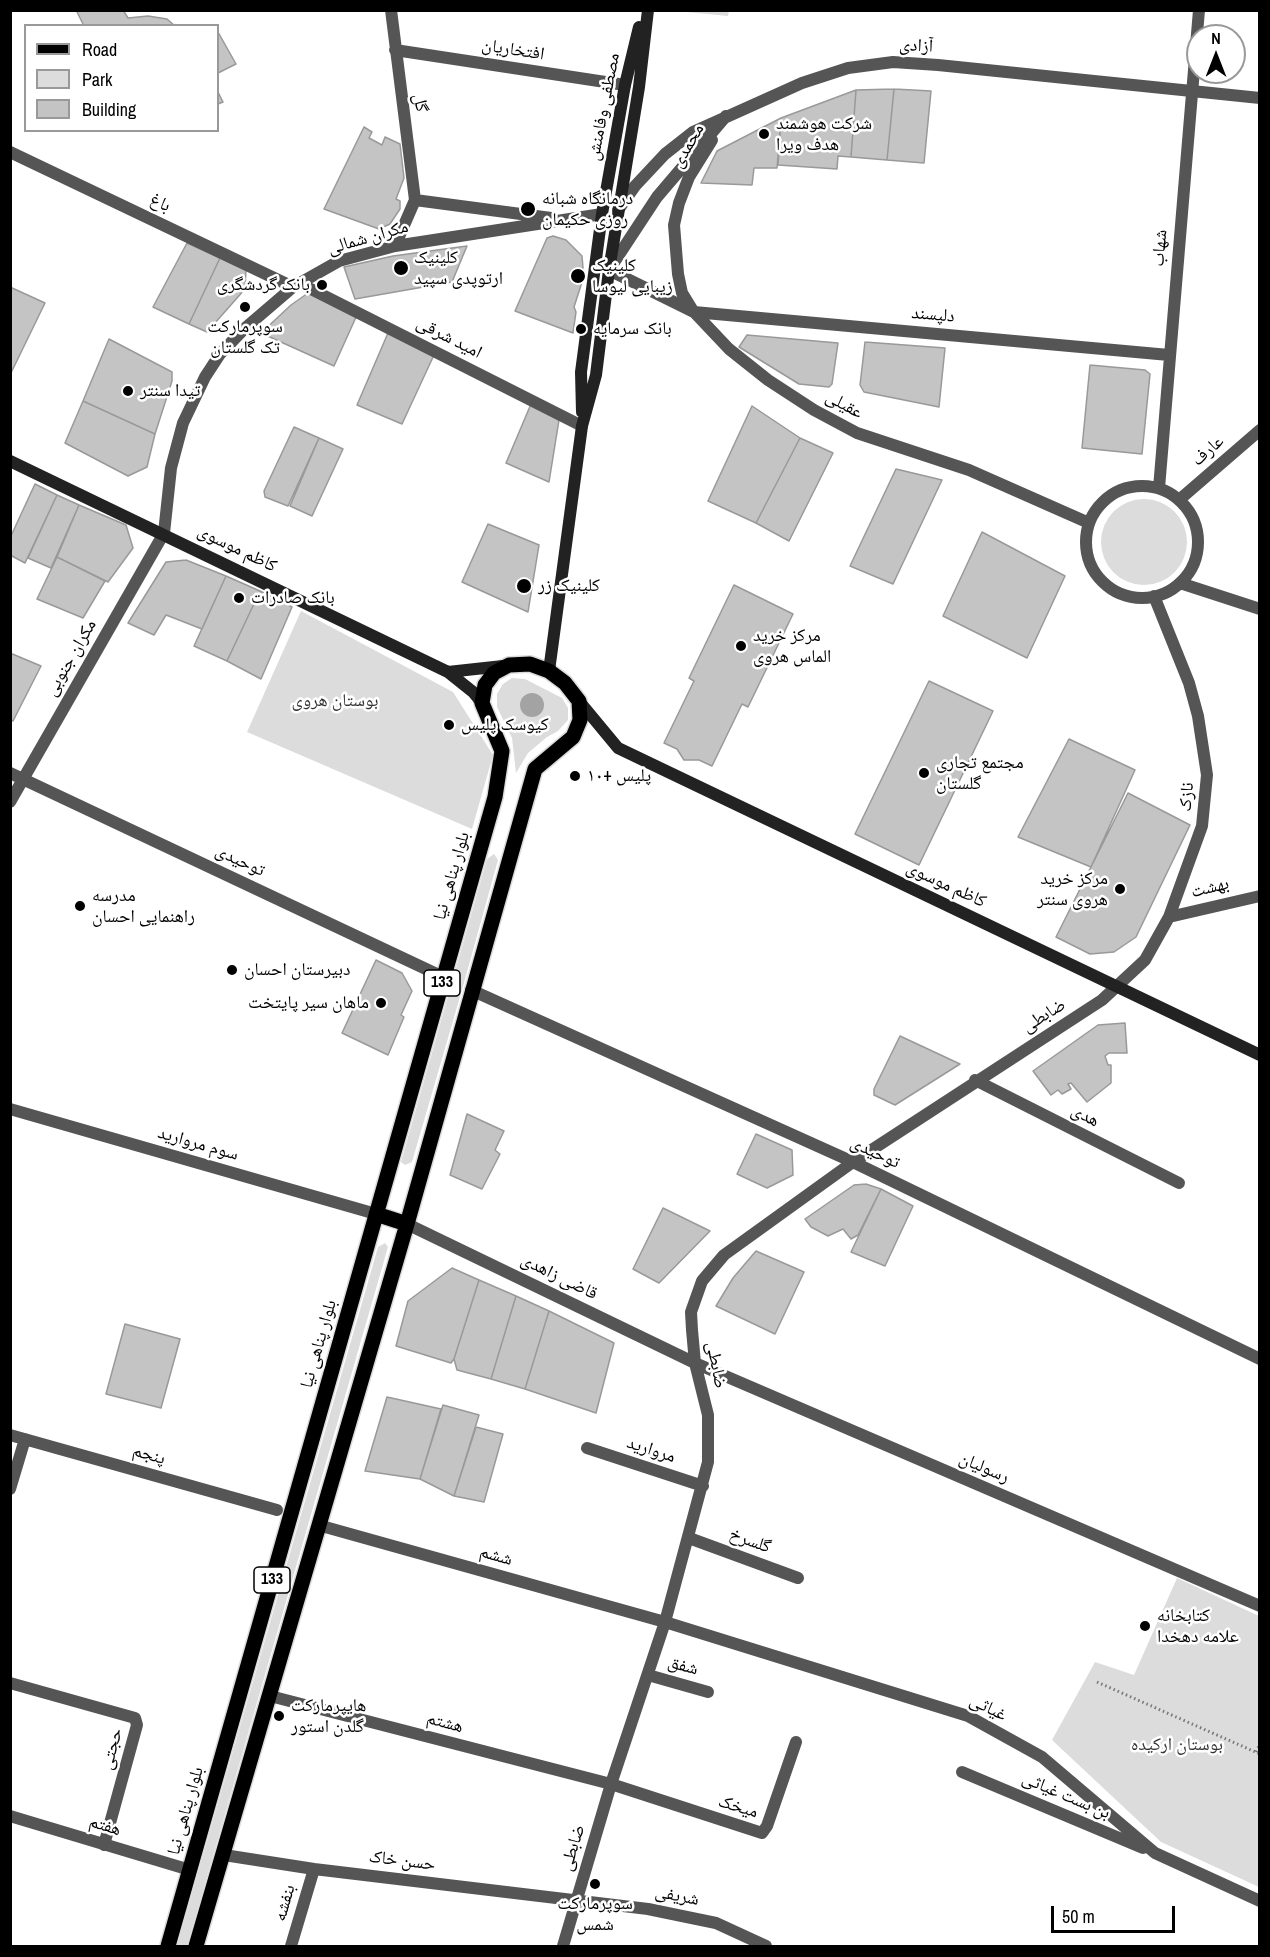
<!DOCTYPE html>
<html>
<head>
<meta charset="utf-8">
<style>
  body { margin:0 }
  #map { position:relative; width:1270px; height:1957px; overflow:hidden; background:#fff; font-family:"Archivo Narrow",sans-serif }
  canvas { display:block }
  .frame { position:absolute; inset:0; border:12px solid #000; pointer-events:none }
  .legend { position:absolute; left:24px; top:24px; width:195px; height:108px; box-sizing:border-box; background:#fff; border:2px solid #999; margin:0; padding:8px 10px; list-style:none; font-size:18px; color:#000 }
  .legend li { display:flex; align-items:center; gap:12px; height:30px }
  .legend b { width:30px; border:2px solid #999 }
  .north { position:absolute; left:1186px; top:24px; width:60px; height:60px; box-sizing:border-box; background:#fff; border:2px solid #999; border-radius:50%; rotate:0deg; font-size:16px; font-weight:700; line-height:24px; text-align:center; color:#000 }
  .north::after { content:''; display:block; margin:auto; width:21px; height:27px; background:#000; clip-path:polygon(50% 0,100% 100%,50% 72%,0 100%) }
  .scale { position:absolute; left:1051px; top:1906px; width:124px; height:27px; box-sizing:border-box; border:3px solid #000; border-top:0; padding-left:8px; font-size:18px; line-height:21px; white-space:nowrap; color:#000; -webkit-text-stroke:4px #fff; paint-order:stroke }
</style>
</head>
<body>
<div id="map">
<canvas width="1270" height="1957"></canvas>
<div class="frame"></div>
<ul class="legend">
<li><b style="height:8px;background:#000"></b>Road</li>
<li><b style="height:16px;background:#dcdcdc"></b>Park</li>
<li><b style="height:16px;background:#c4c4c4"></b>Building</li>
</ul>
<div class="north">N</div>
<div class="scale">50 m</div>
</div>
<script>
const ctx = document.querySelector('canvas').getContext('2d');
ctx.lineJoin = 'round';
function fillPath(path, color) { ctx.fillStyle = color; ctx.fill(path, 'evenodd'); }
const shape = rows => new Path2D(rows.map(r => 'M' + r).join(''));
function stroke(path, color, width, dash) { ctx.strokeStyle = color; ctx.lineWidth = width; ctx.lineCap = dash ? 'butt' : 'round'; ctx.setLineDash(dash || []); ctx.stroke(path); }
function write(font, color, halo, rows, align = 'center') {
  ctx.font = font + ' "Archivo Narrow","Noto Naskh Arabic",sans-serif'; ctx.lineWidth = 5; ctx.setLineDash([]); ctx.textBaseline = 'middle'; ctx.strokeStyle = halo; ctx.fillStyle = color; for (const [text, x, y, turn = 0] of rows) {
    ctx.save(); ctx.translate(x, y); ctx.rotate((+turn || 0) * Math.PI / 180); ctx.textAlign = isNaN(turn) ? turn : align; if (halo) ctx.strokeText(text, 0, 0); ctx.fillText(text, 0, 0); ctx.restore();
  }
}
fillPath(shape([
  [676,11,729,11,728,16],
  '1101 542a43 43 0 1 1 86 0a43 43 0 1 1-86 0Z',
  [301,611,453,692,493,755,472,829,247,732],
  [512,678,525,679,562,698,568,708,568,720,558,731,547,737,528,753,516,773,512,738,497,707,497,694,503,684],
  [494,854,498,860,464,983,412,1162,405,1165,401,1162,487,859],
  [385,1243,388,1247,187,1946,177,1946,378,1247],
  [1177,1578,1259,1616,1259,1887,1161,1842,1052,1740,1095,1662,1134,1675]
]), '#dcdcdc');
fillPath(shape([
  '520 705a12 12 0 1 1 24 0a12 12 0 1 1-24 0Z'
]), '#a3a3a3');
const building = shape([
  [80,10,123,10,128,18,148,16,167,19,175,26,84,26,77,12,80,10],
  [218,32,236,64,218,73,218,32],
  [894,89,887,160,851,157,856,90,894,89],
  [894,89,931,91,924,163,887,160,894,89],
  [856,90,851,157,838,156,837,169,778,165,781,118,856,90],
  [218,92,223,102,218,104,218,92],
  [781,118,777,168,754,168,752,185,701,183,717,151,781,118],
  [364,127,372,132,369,138,382,145,385,137,400,144,404,178,396,199,400,201,400,209,390,224,379,229,324,209,364,127],
  [553,236,566,240,582,256,583,268,579,276,583,279,574,307,576,312,573,333,515,311,547,238,553,236],
  [187,243,220,258,189,324,153,307,187,243],
  [467,246,452,282,355,299,344,267,393,256,467,246],
  [220,258,246,270,245,289,207,332,189,324,220,258],
  [10,287,45,303,10,375,10,287],
  [308,293,357,315,334,366,261,333,291,305,308,293],
  [388,333,434,355,402,424,357,405,388,333],
  [747,335,838,343,832,384,829,387,799,384,739,347,747,335],
  [109,339,172,372,172,381,155,434,83,401,109,339],
  [865,342,945,348,939,407,864,392,860,385,865,342],
  [1090,365,1145,370,1150,374,1142,454,1082,448,1090,365],
  [83,401,155,434,147,467,128,476,65,443,83,401],
  [531,404,559,420,549,482,506,463,531,404],
  [752,406,800,438,756,523,708,501,752,406],
  [294,427,319,438,288,506,265,497,264,491,294,427],
  [319,438,343,449,312,516,290,506,319,438],
  [800,438,833,453,789,541,756,523,800,438],
  [896,469,942,480,893,584,850,566,896,469],
  [35,484,57,495,25,563,10,555,10,538,35,484],
  [57,495,79,505,51,568,28,558,57,495],
  [79,505,126,525,133,548,108,582,57,557,79,505],
  [488,524,539,545,528,612,462,582,488,524],
  [982,532,1065,576,1027,658,943,616,982,532],
  [57,557,105,581,83,618,37,599,57,557],
  [186,560,226,576,202,629,166,615,154,635,128,623,166,562,186,560],
  [226,576,260,591,227,661,194,646,226,576],
  [734,585,793,614,748,707,742,704,712,766,699,760,684,760,677,749,664,743,694,681,689,678,734,585],
  [260,591,292,607,261,679,227,661,260,591],
  [10,653,41,666,13,721,10,720,10,653],
  [929,681,993,711,919,865,855,834,929,681],
  [1069,739,1135,770,1091,867,1018,837,1069,739],
  [1128,793,1190,825,1136,937,1114,952,1090,954,1056,937,1128,793],
  [376,960,402,973,412,991,401,1015,404,1017,388,1055,342,1033,376,960],
  [1125,1023,1127,1053,1109,1053,1105,1056,1108,1065,1111,1065,1111,1083,1087,1102,1071,1083,1068,1084,1071,1089,1062,1094,1058,1090,1051,1095,1033,1071,1098,1025,1125,1023],
  [900,1036,960,1064,895,1105,874,1095,874,1089,900,1036],
  [467,1114,504,1131,495,1150,500,1154,482,1189,450,1175,467,1114],
  [756,1134,792,1150,793,1175,767,1188,737,1174,756,1134],
  [866,1184,881,1189,858,1235,851,1239,843,1229,828,1236,811,1227,805,1219,854,1185,866,1184],
  [881,1189,913,1206,885,1266,851,1252,881,1189],
  [663,1208,710,1231,659,1283,633,1269,663,1208],
  [756,1251,804,1272,775,1334,716,1306,733,1278,756,1251],
  [452,1268,479,1280,454,1359,451,1363,396,1346,408,1301,452,1268],
  [479,1280,516,1296,491,1379,457,1370,454,1359,479,1280],
  [516,1296,549,1311,525,1389,491,1379,516,1296],
  [549,1311,614,1343,596,1413,525,1389,549,1311],
  [125,1324,180,1339,161,1408,106,1394,125,1324],
  [387,1397,441,1409,420,1479,365,1471,387,1397],
  [443,1405,479,1415,454,1496,420,1479,443,1405],
  [476,1427,503,1434,484,1502,454,1496,476,1427]
]);
fillPath(building, '#c4c4c4');
stroke(building, '#999', 1.5);
const primary = shape([
  [376,1214,407,1224],
  [168,1946,495,797,502,751,482,703,485,685,494,673,509,665,530,664,549,671,565,683,579,701,580,720,573,737,535,769,407,1224,196,1946]
]);
stroke(primary, '#dbdbdb', 18);
stroke(shape([
  [1097,1682,1260,1754],
  [1256,1752,1260,1744]
]), '#777', 3, [1.5, 3]);
stroke(shape([
  [391,10,415,200],
  [395,50,625,85],
  [726,116,657,197,609,270,694,312,729,349,768,380,814,410,857,433,969,470,1089,523],
  [10,152,293,287],
  [415,200,551,218],
  [618,210,635,186,665,154,693,132,802,83,848,68,893,62,938,65,1260,98],
  [395,246,415,200],
  [299,283,582,426],
  [693,311,682,293,678,274,674,225,679,203,689,177,712,140],
  [694,312,1169,355],
  '1086 542a56 56 0 1 1 112 0a56 56 0 1 1-112 0Z',
  [1159,488,1199,10],
  [1179,500,1260,430],
  [1180,583,1260,609],
  [10,773,443,977],
  [10,802,164,533,171,468,183,423,205,377,220,354,244,329,293,287,339,261,395,246,602,214],
  [1169,917,1260,896],
  [471,990,853,1162,1260,1359],
  [975,1080,1179,1183],
  [10,1109,376,1214],
  [407,1224,695,1363,1260,1606],
  [10,1435,277,1510],
  [587,1448,703,1486],
  [10,1489,25,1439],
  [318,1525,665,1622,968,1716,1042,1757,1155,1853,1260,1901],
  [689,1538,798,1578],
  [648,1675,708,1692],
  [10,1683,135,1718,137,1725,104,1845],
  [270,1696,611,1784,762,1833,767,1826,796,1742],
  [962,1772,1143,1848],
  [10,1816,190,1870],
  [224,1855,314,1869,648,1909,716,1923,766,1946],
  [291,1946,314,1869],
  [563,1946,611,1784,665,1622,708,1462,708,1415,695,1363,692,1330,691,1312,702,1281,724,1255,853,1162,1102,1000,1145,960,1169,917,1202,826,1207,775,1198,716,1189,683,1154,596]
]), '#555', 12);
stroke(shape([
  [582,412,581,372,602,214,625,85,639,27],
  [10,461,448,672,473,692,482,703],
  [549,671,582,426,596,375,609,270,639,87,648,10],
  [448,672,503,666],
  [579,701,618,748,1260,1055]
]), '#222', 12);
stroke(primary, '#000', 15);
for (const [x, y, r, color] of [
  [764,134,6,"#000"],
  [528,209,8,"#000"],
  [401,268,8,"#000"],
  [578,276,8,"#000"],
  [322,285,6,"#000"],
  [245,307,6,"#000"],
  [581,329,6,"#000"],
  [128,391,6,"#000"],
  [524,586,8,"#000"],
  [239,598,6,"#000"],
  [741,646,6,"#000"],
  [449,725,6,"#000"],
  [924,773,6,"#000"],
  [575,776,6,"#000"],
  [1120,889,6,"#000"],
  [80,906,6,"#000"],
  [232,970,6,"#000"],
  [381,1003,6,"#000"],
  [1145,1626,6,"#000"],
  [279,1716,6,"#000"],
  [595,1884,6,"#000"]
]) { const dot = new Path2D(); dot.arc(x, y, r, 0, 2 * Math.PI); ctx.fillStyle = color; ctx.fill(dot); stroke(dot, '#fff', 2); }
for (const [x, y, w] of [
  [442,983,36],
  [272,1580,36]
]) { const box = new Path2D(); box.roundRect(x - w / 2, y - 13, w, 26, 4.5); ctx.fillStyle = '#fff'; ctx.fill(box); stroke(box, '#000', 1.5); }
write('bold 16px', '#000', null, [
  ["133",442,983],
  ["133",272,1580]
]);
write('18px', '#000', '#fff', [
  ["آزادی",916,46,3],
  ["افتخاریان",513,50,9],
  ["گل",420,103,82],
  ["مصطفی وفامنش",604,107,-79],
  ["محمدی",688,146,-60],
  ["باغ",160,203,25],
  ["مکران شمالی",368,238,-16],
  ["شهاب",1160,248,-85],
  ["دلپسند",933,315,5],
  ["امید شرقی",449,338,27],
  ["عقیلی",844,405,28],
  ["عارف",1208,451,-41],
  ["کاظم موسوی",237,549,26],
  ["مکران جنوبی",71,658,-60],
  ["نازک",1187,797,-85],
  ["توحیدی",240,861,25],
  ["بلوار پناهی نیا",452,876,-74],
  ["کاظم موسوی",946,885,25],
  ["بهشت",1210,888,-14],
  ["ضابطی",1044,1016,-32],
  ["هدی",1085,1116,27],
  ["سوم مروارید",198,1144,16],
  ["توحیدی",875,1153,25],
  ["قاضی زاهدی",559,1277,26],
  ["بلوار پناهی نیا",319,1344,-74],
  ["ضابطی",716,1365,79],
  ["مروارید",651,1450,18],
  ["پنجم",149,1455,16],
  ["رسولیان",984,1468,23],
  ["گلسرخ",750,1541,20],
  ["ششم",496,1556,16],
  ["شفق",683,1666,16],
  ["غیاثی",988,1708,26],
  ["هشتم",445,1723,15],
  ["حجتی",112,1749,-75],
  ["بن بست غیاثی",1066,1796,23],
  ["میخک",738,1807,17],
  ["بلوار پناهی نیا",186,1811,-74],
  ["هفتم",105,1826,17],
  ["ضابطی",573,1848,-73],
  ["حسن خاک",402,1861,7],
  ["شریفی",677,1896,11],
  ["بنفشه",285,1903,-74]
]);
write('18px', '#000', '#fff', [
  ["شرکت هوشمند",776,124],
  ["هدف ویرا",776,145],
  ["درمانگاه شبانه",542,199],
  ["روزی حکیمان",542,220],
  ["کلینیک",414,258],
  ["ارتوپدی سپید",414,279],
  ["کلینیک",592,266],
  ["زیبایی لیوسا",592,287],
  ["بانک گردشگری",310,285,"right"],
  ["سوپرمارکت",245,327,"center"],
  ["تک گلستان",245,348,"center"],
  ["بانک سرمایه",593,329],
  ["تیدا سنتر",140,391],
  ["کلینیک زر",538,586],
  ["بانک صادرات",251,598],
  ["مرکز خرید",753,636],
  ["الماس هروی",753,657],
  ["کیوسک پلیس",461,725],
  ["مجتمع تجاری",936,763],
  ["گلستان",936,784],
  ["پلیس +۱۰",587,776],
  ["مرکز خرید",1108,879,"right"],
  ["هروی سنتر",1108,900,"right"],
  ["مدرسه",92,896],
  ["راهنمایی احسان",92,917],
  ["دبیرستان احسان",244,970],
  ["ماهان سیر پایتخت",369,1003,"right"],
  ["کتابخانه",1157,1616],
  ["علامه دهخدا",1157,1637],
  ["هایپرمارکت",291,1706],
  ["گلدن استور",291,1727],
  ["سوپرمارکت",595,1904,"center"],
  ["شمس",595,1925,"center"]
], 'left');
write('18px', '#333', '#fff', [
  ["بوستان هروی",335,701],
  ["بوستان ارکیده",1177,1745]
]);
</script>
</body>
</html>
